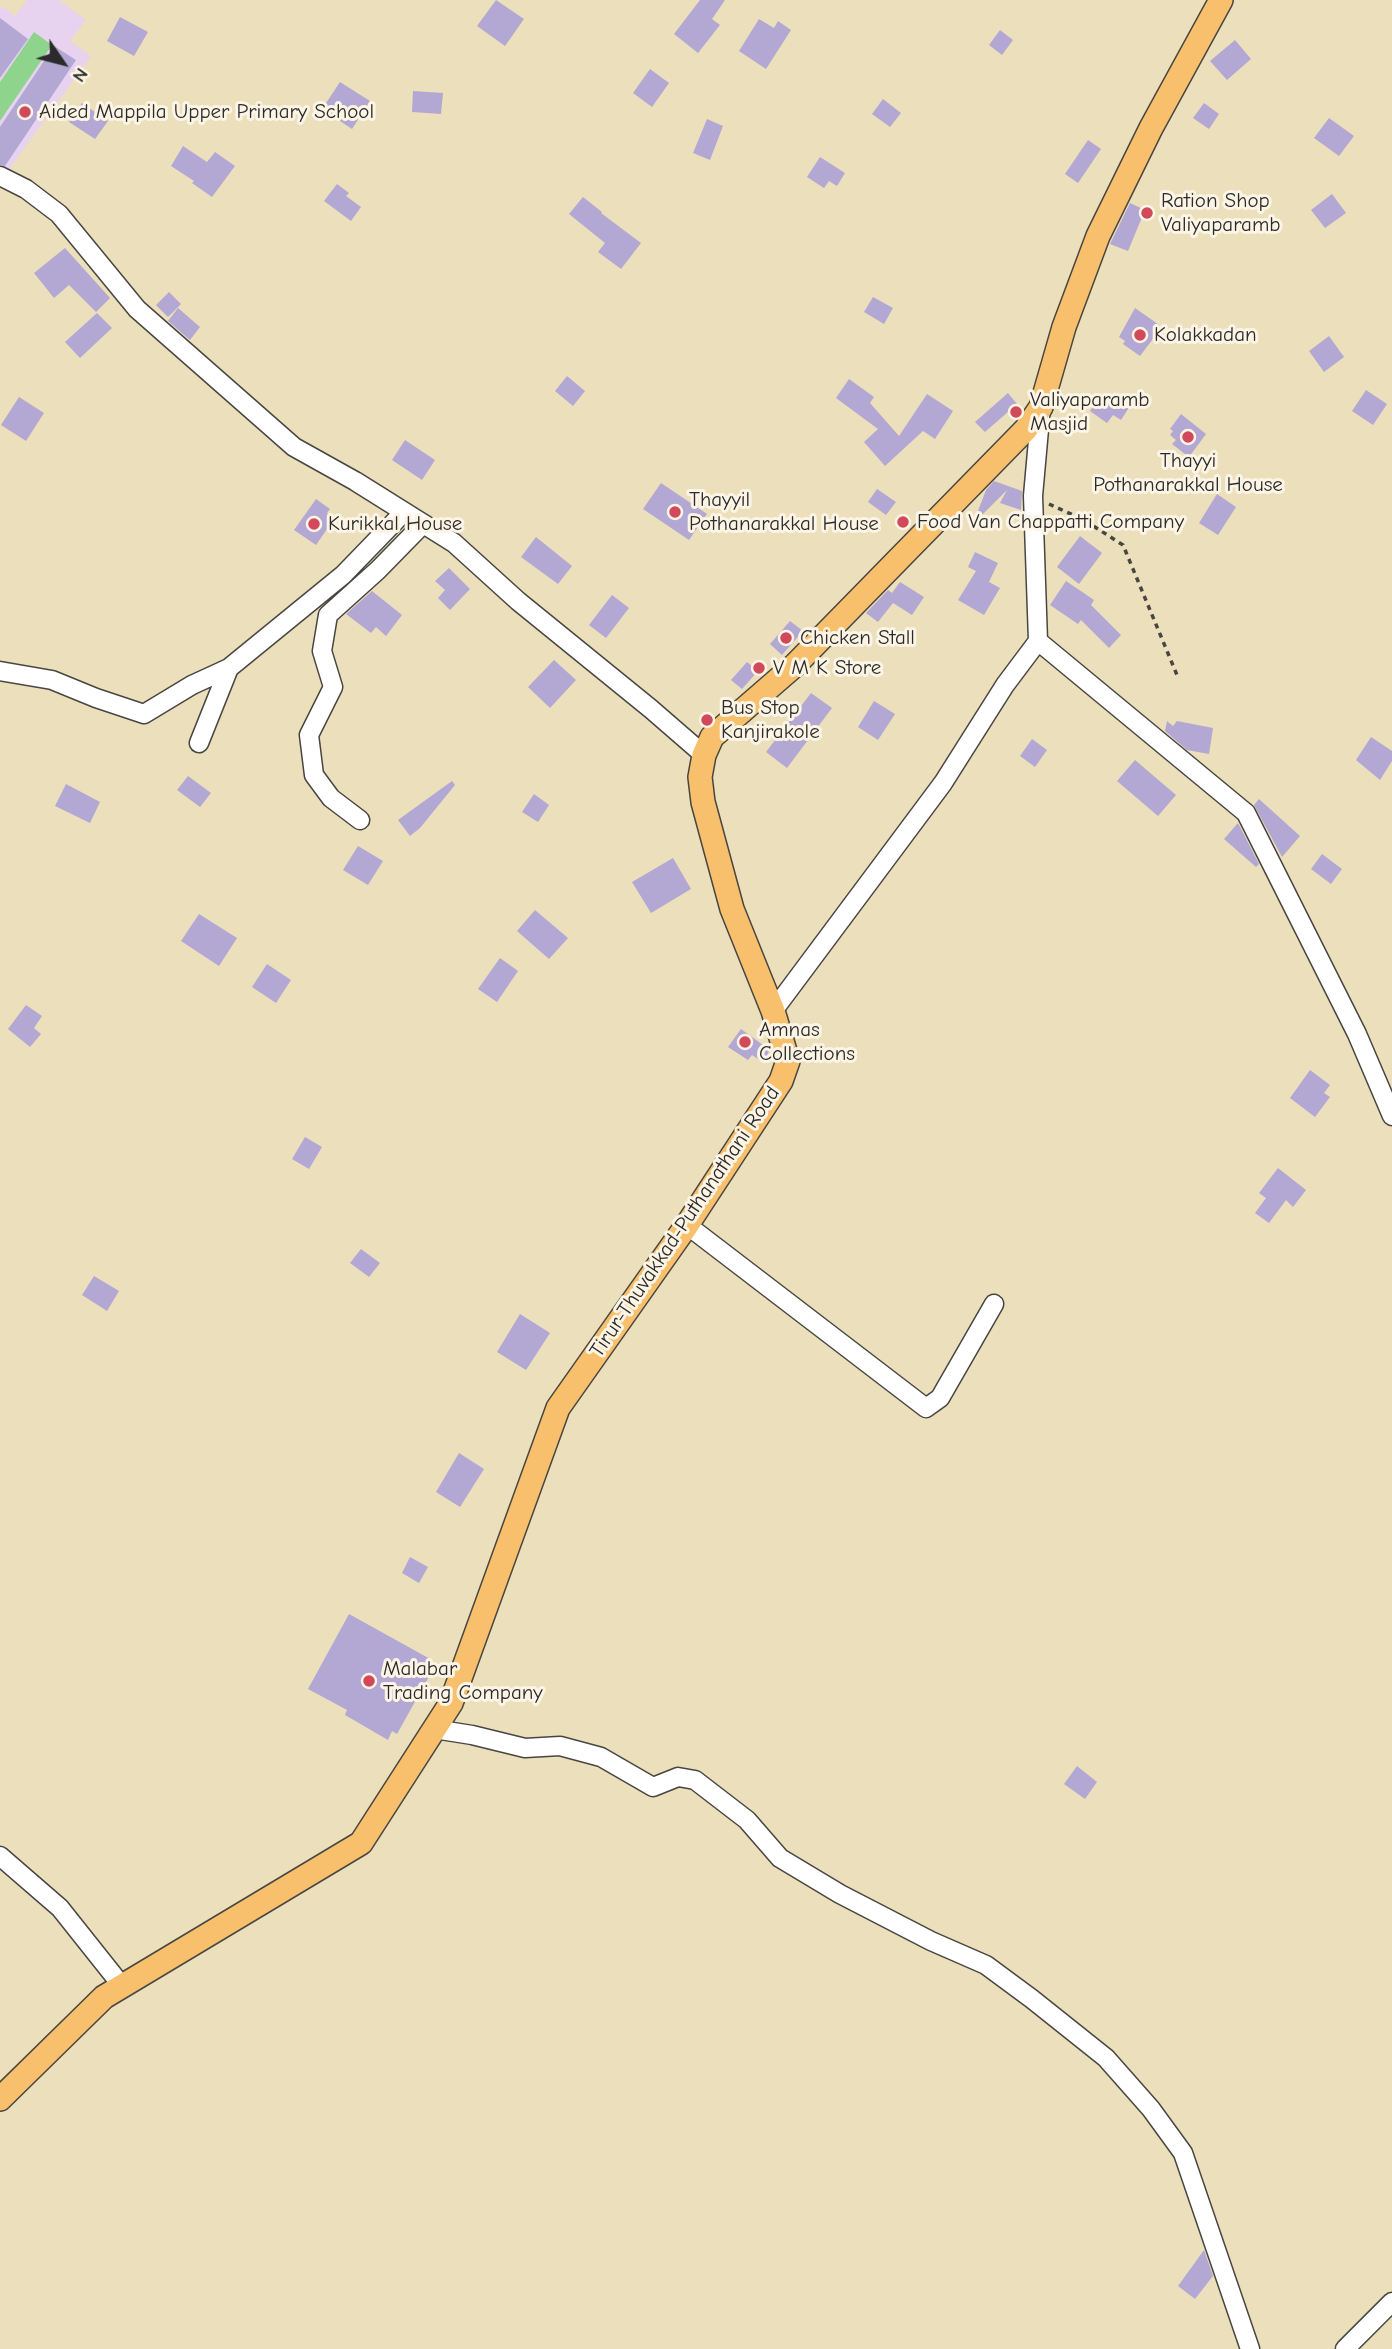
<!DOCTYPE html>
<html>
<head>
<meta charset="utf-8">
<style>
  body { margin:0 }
  #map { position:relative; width:1392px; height:2349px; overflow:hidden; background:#ecdfbc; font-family:"Comic Neue",sans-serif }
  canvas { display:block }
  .north { position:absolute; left:28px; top:28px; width:70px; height:70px; -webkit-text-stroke:5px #fcf5e5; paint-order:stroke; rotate:125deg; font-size:19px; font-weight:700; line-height:28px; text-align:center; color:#2b2b2b }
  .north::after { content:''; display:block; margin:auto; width:24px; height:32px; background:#2b2b2b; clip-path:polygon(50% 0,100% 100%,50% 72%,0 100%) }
</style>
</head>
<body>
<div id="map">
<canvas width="1392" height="2349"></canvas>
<div class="north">N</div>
</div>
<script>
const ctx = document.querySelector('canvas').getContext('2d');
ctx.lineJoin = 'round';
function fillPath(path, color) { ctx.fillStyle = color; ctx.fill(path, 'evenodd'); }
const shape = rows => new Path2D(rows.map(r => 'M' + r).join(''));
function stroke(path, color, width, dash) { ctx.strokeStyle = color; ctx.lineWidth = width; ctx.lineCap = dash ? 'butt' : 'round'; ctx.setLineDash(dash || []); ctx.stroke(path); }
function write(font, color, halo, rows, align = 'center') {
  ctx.font = font + ' "Comic Neue",sans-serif'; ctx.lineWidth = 6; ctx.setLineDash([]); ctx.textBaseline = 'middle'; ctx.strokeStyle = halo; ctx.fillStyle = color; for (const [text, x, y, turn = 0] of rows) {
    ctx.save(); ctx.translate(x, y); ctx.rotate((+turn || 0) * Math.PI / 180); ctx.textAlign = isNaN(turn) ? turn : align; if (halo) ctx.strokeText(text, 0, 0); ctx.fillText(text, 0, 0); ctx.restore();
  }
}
fillPath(shape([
  [27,0,59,0,86,20,70,41,91,56,7,172,0,168,0,10,2,6,15,16]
]), '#e7d2ef');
fillPath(shape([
  [34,32,52,45,0,121,0,82]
]), '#8fd48d');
fillPath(shape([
  [496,0,524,19,505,46,477,26],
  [700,0,725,0,712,19,720,25,698,53,674,34],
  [120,17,148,32,134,56,107,41],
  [0,18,28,39,0,78],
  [759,19,774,28,778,21,791,30,766,69,739,51],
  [1000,30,1013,40,1002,55,989,45],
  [1235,40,1251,59,1227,80,1210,61],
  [54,46,76,60,5,166,0,165,0,127],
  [650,69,669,83,652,107,633,93],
  [340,82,370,101,352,129,322,109],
  [413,91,443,93,441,114,412,112],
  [883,99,901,113,890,127,872,114],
  [82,103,108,121,95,139,69,122],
  [1204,103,1219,114,1209,129,1193,118],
  [1329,118,1354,136,1339,156,1314,138],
  [707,119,723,126,710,160,693,153],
  [1088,140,1101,149,1078,183,1065,174],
  [183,146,207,162,215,152,235,166,212,197,192,183,194,181,171,166],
  [820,157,845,173,837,186,829,181,824,188,807,177],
  [337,184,349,193,346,196,361,207,351,221,324,201],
  [1332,194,1346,213,1325,228,1311,210],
  [583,197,602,212,601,213,641,243,621,269,598,252,605,243,569,214],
  [1130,203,1145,210,1128,251,1110,244],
  [65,248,110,298,96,312,69,285,54,298,34,273],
  [169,292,181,304,168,317,156,305],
  [873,297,893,308,884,324,864,312],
  [178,308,200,327,190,340,168,321],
  [1135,308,1162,327,1140,356,1123,344,1125,341,1119,337],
  [97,313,112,328,80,358,65,342],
  [1329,336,1344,357,1324,372,1309,351],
  [567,376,585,391,573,406,555,391],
  [849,379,874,397,870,403,899,436,927,394,953,411,935,439,923,431,885,466,864,442,878,429,836,398],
  [1366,390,1387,404,1373,425,1352,411],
  [1008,393,1017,404,985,432,975,422],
  [19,397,44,413,26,441,1,425],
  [1100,397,1112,406,1118,397,1130,406,1121,420,1113,415,1107,423,1090,411],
  [1181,414,1206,434,1189,457,1172,444,1176,440,1170,435,1173,431,1170,429],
  [405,440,435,460,422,480,392,460],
  [994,481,1022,491,1021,510,1000,503,1007,490,973,524,986,490],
  [661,483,707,514,689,540,643,509],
  [877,489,896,502,886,515,868,502],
  [1217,494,1236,507,1218,535,1199,523],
  [316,499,330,509,327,513,334,519,316,545,294,530],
  [1080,536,1102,553,1079,584,1057,567],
  [536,537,572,566,558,584,521,557],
  [975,552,998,563,989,582,1000,588,984,615,958,600,976,571,968,567],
  [449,568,470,589,450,610,438,598,445,590,435,581],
  [1066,581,1094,600,1091,605,1121,635,1109,648,1081,620,1078,624,1050,605],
  [900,582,924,597,912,615,893,603,878,622,866,613,888,590,892,593],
  [372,591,402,615,386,636,376,627,371,633,346,614],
  [612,595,629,608,606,638,589,625],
  [790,621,803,631,782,655,770,644],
  [554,660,576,680,550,708,528,687],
  [747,662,758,671,742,689,731,680],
  [811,693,832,708,787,768,766,752],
  [874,701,895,714,878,740,858,727],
  [1167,721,1173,726,1177,721,1213,728,1209,754,1187,750,1165,731],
  [1371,737,1392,751,1392,761,1380,780,1356,760],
  [1032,739,1047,750,1035,767,1020,756],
  [1135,760,1176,795,1158,816,1117,781],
  [188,776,211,793,200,807,177,790],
  [452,781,455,785,420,828,410,836,398,820],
  [66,784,100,802,90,823,55,806],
  [534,794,549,805,538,822,522,812],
  [1259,799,1300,836,1282,857,1254,805],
  [1238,823,1259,864,1256,867,1224,839],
  [358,846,383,861,368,885,343,870],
  [1322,854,1342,869,1331,884,1311,869],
  [673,858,691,889,651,913,632,882],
  [535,910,568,938,549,959,517,931],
  [199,914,237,938,219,966,181,941],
  [500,958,518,971,497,1002,478,989],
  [267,964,291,980,276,1003,252,987],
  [26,1005,42,1016,34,1028,41,1034,30,1047,8,1029],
  [741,1029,770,1050,763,1062,752,1055,748,1060,728,1047],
  [1310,1070,1330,1085,1324,1093,1330,1097,1315,1117,1290,1098],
  [305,1137,322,1147,309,1169,292,1159],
  [1278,1168,1306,1190,1293,1207,1286,1200,1269,1223,1255,1213,1266,1198,1259,1193],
  [361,1249,380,1263,369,1277,350,1263],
  [94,1276,119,1291,107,1311,82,1295],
  [520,1314,550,1333,526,1370,497,1352],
  [459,1453,484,1469,460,1507,436,1492],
  [410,1557,428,1567,419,1583,402,1573],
  [349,1614,432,1660,426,1671,431,1673,397,1734,392,1731,388,1740,345,1715,347,1710,308,1689],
  [1077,1766,1097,1782,1085,1799,1064,1784],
  [1204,2250,1213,2276,1195,2299,1178,2286]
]), '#b2a8d3');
const minor = shape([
  [0,176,26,189,59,214,137,309,294,447,355,481,454,543,518,601,651,709,704,755],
  [1041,407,1033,496,1038,641,1246,813,1357,1034,1392,1116],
  [0,671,52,680,96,698,144,714,192,685,229,668],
  [199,743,229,668,343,575,404,512],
  [360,820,331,798,314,775,309,735,333,687,322,651,328,615,378,570,423,524],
  [773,1011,943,783,1005,685,1038,641],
  [687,1225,926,1408,940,1398,994,1304],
  [434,1729,472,1735,525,1748,560,1746,601,1757,653,1787,678,1777,695,1780,747,1820,780,1858,840,1894,931,1941,986,1965,1032,1999,1106,2058,1151,2109,1183,2153,1250,2349],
  [0,1856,60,1908,122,1986],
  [1345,2349,1392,2302]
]);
const major = shape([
  [0,2099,104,1997,361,1843,451,1703,558,1408,687,1225,781,1081,788,1061,773,1011,732,909,703,802,700,777,704,755,712,737,795,665,1026,429,1041,407,1064,327,1098,236,1151,128,1221,0]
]);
stroke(minor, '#484641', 21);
stroke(major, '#484641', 26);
stroke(shape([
  [1049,504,1084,520,1123,545,1177,675]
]), '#484641', 3.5, [5, 5]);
stroke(minor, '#fff', 18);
stroke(major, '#f8bf6c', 23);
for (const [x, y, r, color] of [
  [25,112,7,"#d1495b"],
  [1147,213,7,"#d1495b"],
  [1140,335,7,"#d1495b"],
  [1016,412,7,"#d1495b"],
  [1188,437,7,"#d1495b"],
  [675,512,7,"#d1495b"],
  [903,522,7,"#d1495b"],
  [314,524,7,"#d1495b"],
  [786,638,7,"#d1495b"],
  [759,668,7,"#d1495b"],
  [707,720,7,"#d1495b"],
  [745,1042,7,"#d1495b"],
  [369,1681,7,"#d1495b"]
]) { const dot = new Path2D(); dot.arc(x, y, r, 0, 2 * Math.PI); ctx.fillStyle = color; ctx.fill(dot); stroke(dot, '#fcf5e5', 2.5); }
write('21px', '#2b2b2b', '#fcf5e5', [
  ["Aided Mappila Upper Primary School",39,112],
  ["Ration Shop",1161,201],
  ["Valiyaparamb",1161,225],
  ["Kolakkadan",1154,335],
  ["Valiyaparamb",1030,400],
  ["Masjid",1030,424],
  ["Thayyi",1188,461,"center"],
  ["Pothanarakkal House",1188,485,"center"],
  ["Thayyil",689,500],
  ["Pothanarakkal House",689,524],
  ["Food Van Chappatti Company",917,522],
  ["Kurikkal House",328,524],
  ["Chicken Stall",800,638],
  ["V M K Store",773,668],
  ["Bus Stop",721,708],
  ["Kanjirakole",721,732],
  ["Amnas",759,1030],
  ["Collections",759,1054],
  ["Malabar",383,1669],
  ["Trading Company",383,1693]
], 'left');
write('21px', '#2b2b2b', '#fcf5e5', [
  ["Tirur-Thuvakkad-Puthanathani Road",685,1222,-56]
]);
</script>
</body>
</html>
